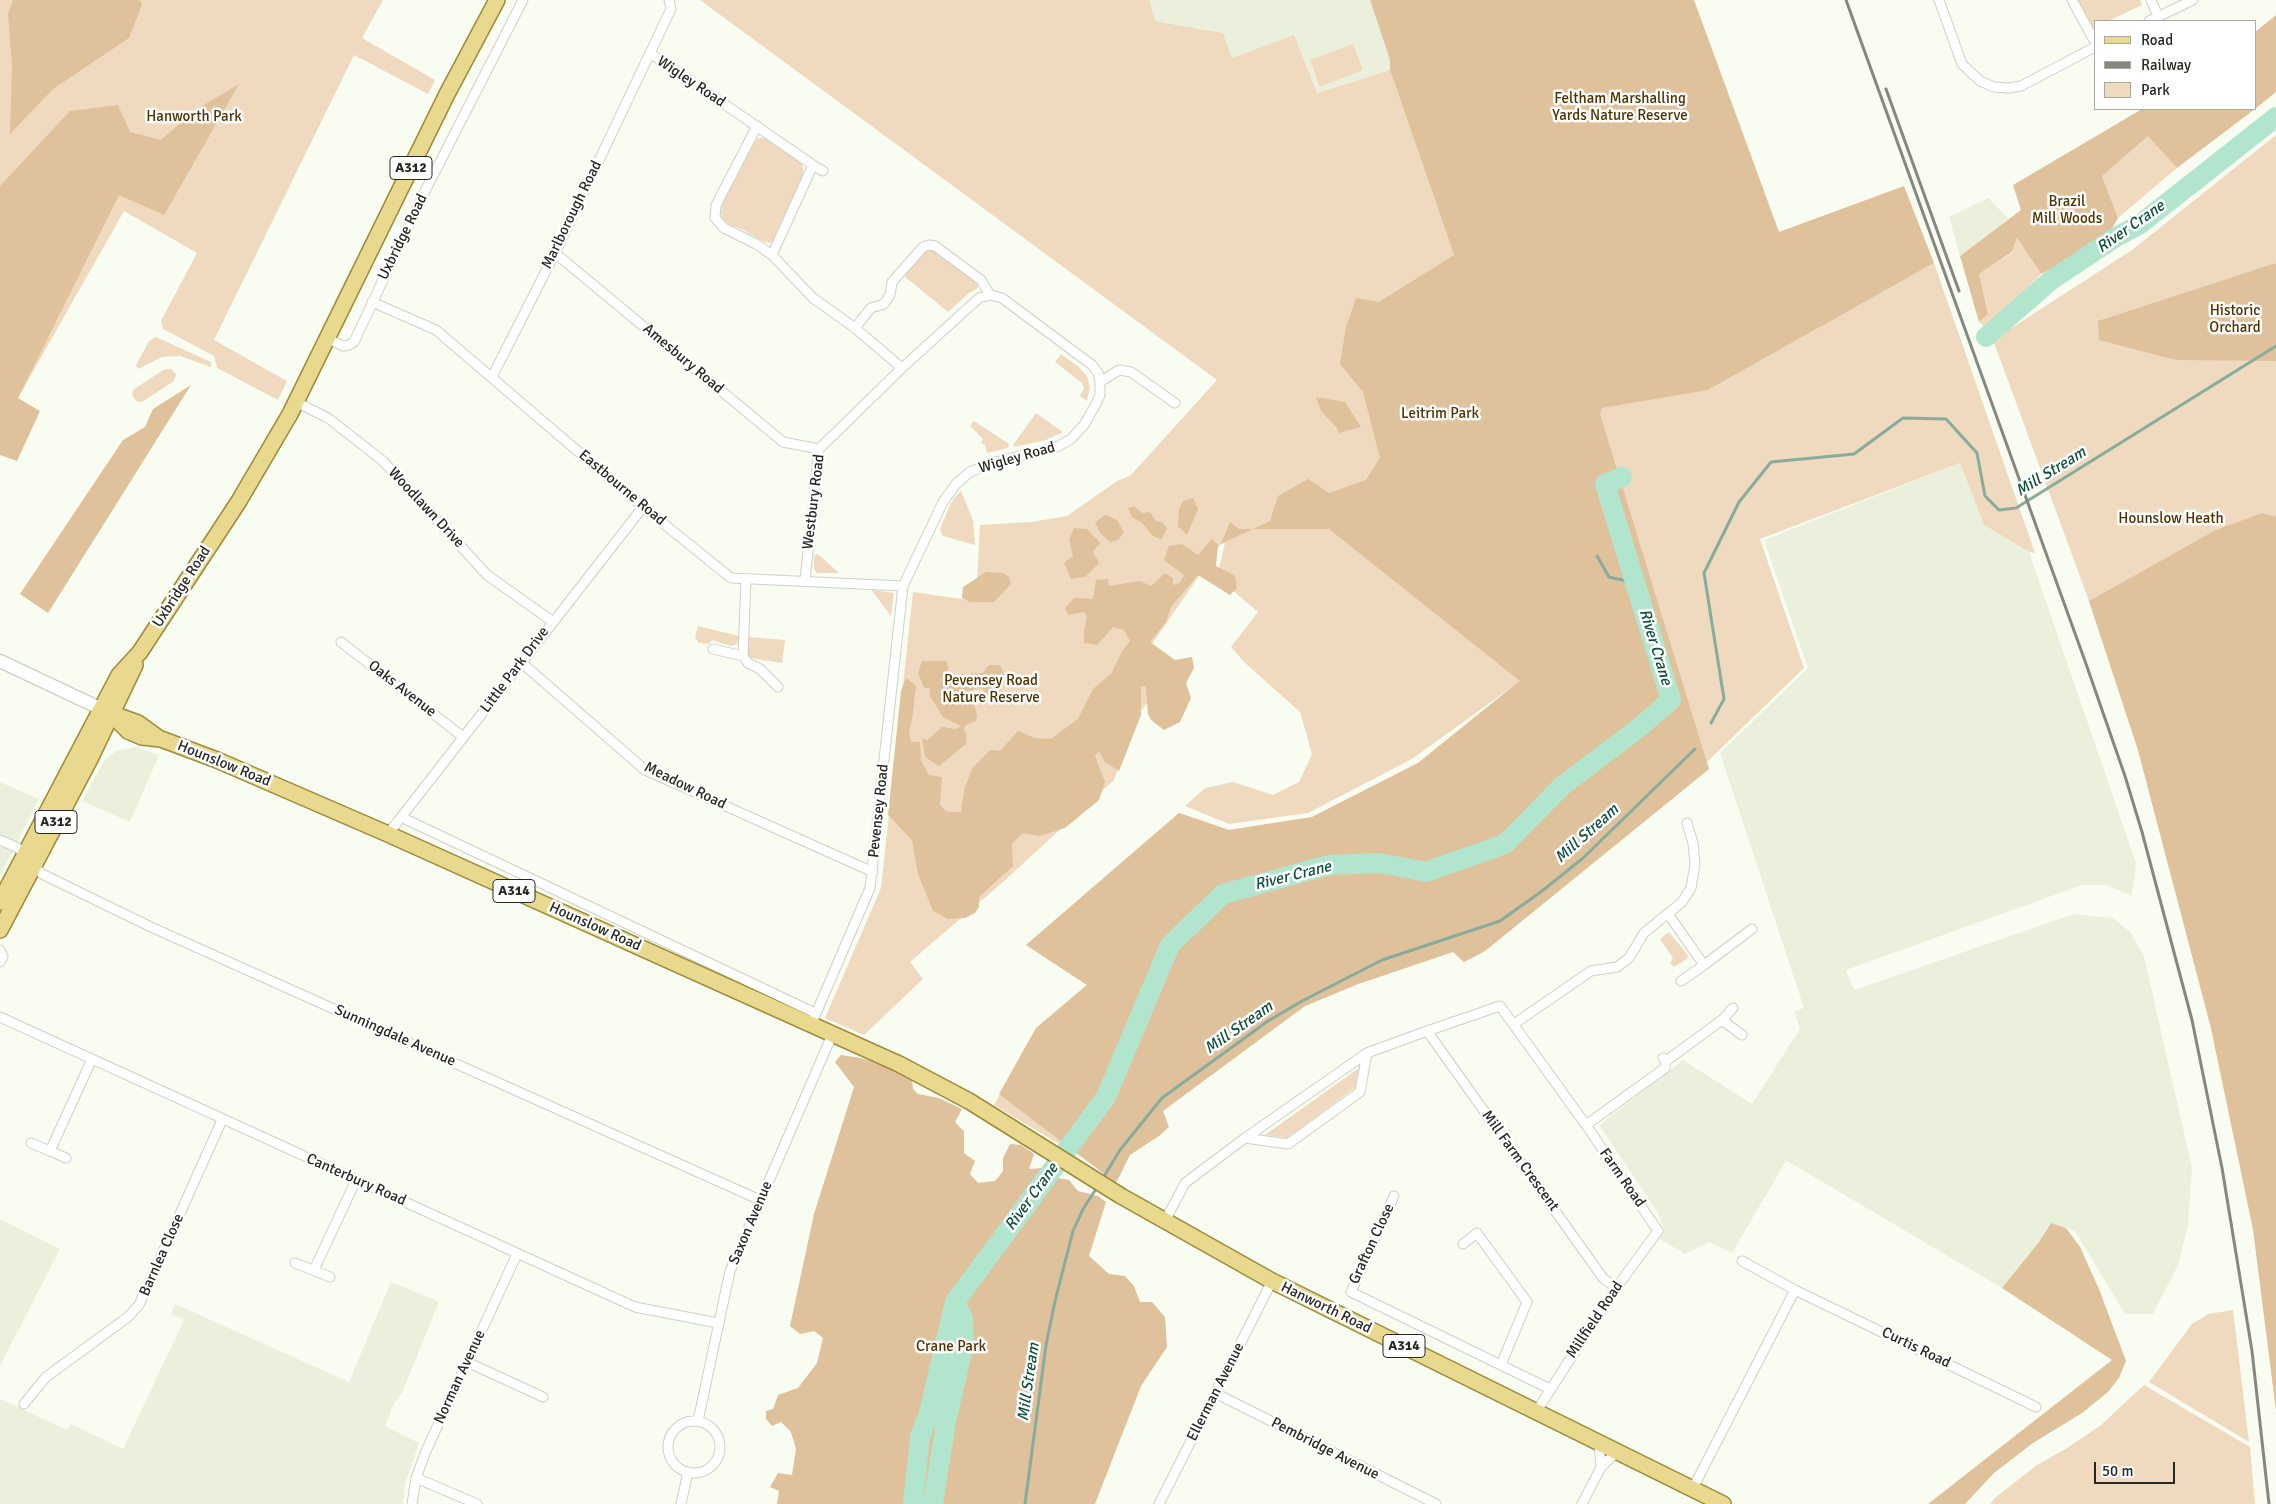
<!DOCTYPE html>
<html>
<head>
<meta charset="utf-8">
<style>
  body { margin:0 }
  #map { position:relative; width:2276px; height:1504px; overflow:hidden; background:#f9fcf1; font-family:Signika,sans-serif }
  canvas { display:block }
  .legend { position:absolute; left:2094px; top:20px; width:162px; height:90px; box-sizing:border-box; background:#fff; border:1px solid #a9a9a7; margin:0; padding:6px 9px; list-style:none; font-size:15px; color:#272823 }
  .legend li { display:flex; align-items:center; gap:10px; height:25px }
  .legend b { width:25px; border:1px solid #a9a9a7 }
  .scale { position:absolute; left:2094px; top:1462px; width:81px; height:22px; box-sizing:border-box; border:2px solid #272823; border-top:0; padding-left:6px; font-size:15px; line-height:18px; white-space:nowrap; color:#272823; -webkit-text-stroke:4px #fff; paint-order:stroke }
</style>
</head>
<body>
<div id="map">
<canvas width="2276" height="1504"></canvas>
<ul class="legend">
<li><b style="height:6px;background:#e9d98f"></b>Road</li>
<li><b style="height:6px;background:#868880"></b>Railway</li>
<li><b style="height:14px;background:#efdac0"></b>Park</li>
</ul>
<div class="scale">50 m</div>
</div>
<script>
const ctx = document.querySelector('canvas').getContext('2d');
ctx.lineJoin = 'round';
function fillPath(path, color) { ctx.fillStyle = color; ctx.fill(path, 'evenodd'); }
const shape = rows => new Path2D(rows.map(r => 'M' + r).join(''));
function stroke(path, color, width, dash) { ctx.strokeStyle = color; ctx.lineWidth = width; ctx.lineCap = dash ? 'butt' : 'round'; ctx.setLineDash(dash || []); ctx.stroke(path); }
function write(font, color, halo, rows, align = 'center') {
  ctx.font = font + ' Signika,sans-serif'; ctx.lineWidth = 5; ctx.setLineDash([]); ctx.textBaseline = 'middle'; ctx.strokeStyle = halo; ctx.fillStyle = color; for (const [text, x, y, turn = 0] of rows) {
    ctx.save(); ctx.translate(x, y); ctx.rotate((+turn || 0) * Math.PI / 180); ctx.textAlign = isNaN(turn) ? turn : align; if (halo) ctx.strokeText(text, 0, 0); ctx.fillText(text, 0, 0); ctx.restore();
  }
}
fillPath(shape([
  [1149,0,1370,0,1390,60,1390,70,1317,93,1313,85,1232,59,1223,33,1155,21],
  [1988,198,2009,219,1960,256,1949,217],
  [1960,463,1984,525,2029,552,2136,863,2132,896,2106,885,2082,885,1846,970,1854,990,2074,914,2113,918,2130,932,2144,956,2192,1168,2188,1225,2178,1265,2153,1314,2125,1314,2075,1231,2051,1223,2039,1242,2002,1288,1765,1148,1786,1161,1732,1253,1709,1242,1685,1254,1660,1239,1664,1231,1658,1213,1599,1125,1683,1060,1752,1104,1800,1029,1794,1011,1804,1008,1720,753,1808,668,1764,540],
  [135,747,159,755,130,822,82,801,104,761,116,751],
  [0,782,39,799,0,876],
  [0,1219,60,1249,0,1366],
  [391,1282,439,1302,402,1393,394,1403,385,1426,419,1443,405,1484,403,1504,0,1504,0,1399,67,1430,71,1424,123,1449,184,1320,171,1314,175,1304,349,1382]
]), '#ebf0dd');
fillPath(shape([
  [0,0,383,0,362,38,435,80,428,94,354,55,214,340,287,381,278,400,217,368,214,356,163,329,161,321,197,253,124,211,18,398,0,450],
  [700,0,1149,0,1155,21,1223,33,1232,58,1294,35,1317,93,1390,70,1454,255,1708,390,1934,263,2035,553,2029,552,1984,525,1960,463,1760,539,1804,668,1707,762,1709,769,1485,951,1464,962,1453,952,1358,984,1305,1006,1166,1105,1113,1176,994,1105,1036,1028,1087,985,1026,945,1179,813,1229,830,1312,817,1418,763,1509,689,1412,759,1308,813,1229,824,1185,806,1205,788,1233,782,1273,795,1299,782,1312,754,1300,712,1244,662,1231,647,1258,612,1217,577,1225,543,1221,544,1152,644,1166,682,1138,714,1114,780,1003,882,910,962,923,979,864,1035,825,1018,881,888,913,592,976,601,980,525,1031,522,1067,516,1117,481,1130,476,1217,380],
  [2077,0,2140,0,2142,5,2108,21,2095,21,2095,28,2092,29],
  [1353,44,1363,70,1320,87,1310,60],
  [2148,135,2177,168,2118,218,2102,176],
  [2276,135,2276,1410,2253,1229,2211,1028,2138,750,2089,601,1993,340,2132,250],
  [766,137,801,161,803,168,803,175,775,240,769,243,764,242,743,230,728,224,722,218,721,213,722,205,753,144,757,139],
  [2017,238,2041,274,1987,329,1979,322,1988,314,1979,274,2012,253],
  [931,248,977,282,978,288,969,293,948,312,904,276,925,250],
  [156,337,211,362,211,367,180,356,162,357,138,369,136,365,149,341],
  [1061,354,1079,367,1087,376,1090,387,1087,401,1080,396,1084,388,1082,383,1055,362],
  [165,369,171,369,176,374,174,381,142,402,136,401,132,395,134,389],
  [1036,413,1063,432,1046,440,1014,447,1013,445],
  [974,421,1009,444,1008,448,987,453,985,445,981,443,983,439,970,426],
  [961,491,973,520,975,545,943,536,940,530,949,507,954,498],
  [818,554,839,573,817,573,814,569,814,556],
  [872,590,894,593,891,616,872,591],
  [698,626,739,636,739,638,737,644,731,646,712,640,709,644,699,643,695,638],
  [748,637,785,640,782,663,750,658,747,652],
  [1669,932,1687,954,1688,958,1674,967,1670,963,1673,958,1660,939],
  [1359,1068,1355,1088,1287,1138,1265,1135],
  [2233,1310,2249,1442,2149,1382,2192,1324,2208,1314],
  [2144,1385,2250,1447,2255,1504,1990,1504,1996,1497,2037,1465,2067,1448,2101,1425]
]), '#efdac0');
fillPath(shape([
  [13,0,140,0,142,5,129,38,53,89,10,134,12,64,8,14],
  [1370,0,1694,0,1779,232,1904,186,1934,263,1708,390,1602,408,1600,414,1709,769,1485,951,1464,962,1453,952,1358,984,1305,1006,1163,1111,1169,1127,1159,1136,1130,1155,1116,1183,999,1094,1036,1028,1087,985,1026,945,1179,813,1229,830,1312,817,1418,763,1520,681,1329,529,1253,529,1221,544,1230,522,1239,529,1253,529,1270,521,1278,496,1308,479,1329,493,1366,480,1380,458,1363,392,1340,364,1346,327,1356,298,1379,302,1454,255,1390,70,1390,60],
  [2276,15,2276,92,2255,109,2255,32],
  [239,84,164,215,119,195,18,398,40,411,17,461,0,455,0,186,70,111,118,105,130,132,161,140,194,111],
  [2142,109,2255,109,2177,168,2148,136,2102,176,2118,218,2104,242,2041,274,2017,238,2012,252,1979,274,1988,314,1979,322,1960,256,2021,210,2013,185],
  [2276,263,2276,361,2176,360,2099,340,2098,321],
  [191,385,48,613,20,594,123,440,145,427,153,409],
  [1316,397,1345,402,1361,427,1339,433,1336,427,1321,411],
  [1193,498,1198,509,1187,535,1178,526,1179,509,1183,501],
  [1134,506,1142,513,1150,512,1156,521,1162,522,1167,528,1161,540,1152,535,1142,523,1132,517,1128,508],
  [2262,513,2276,517,2276,1410,2253,1229,2211,1028,2138,750,2089,601,2216,530],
  [1106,515,1117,520,1124,532,1118,540,1110,542,1100,533,1095,522],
  [1074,528,1087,529,1100,543,1093,552,1099,563,1085,577,1071,579,1064,563,1073,556,1069,540],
  [1212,539,1218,545,1216,566,1235,576,1237,588,1230,595,1198,575,1171,607,1166,622,1150,642,1175,660,1192,657,1194,668,1186,683,1191,698,1180,722,1164,730,1151,720,1148,714,1146,687,1141,686,1141,715,1119,771,1105,762,1099,751,1095,756,1105,782,1099,800,1065,828,1040,836,1022,833,1012,844,1013,866,979,897,979,907,975,913,965,918,948,919,933,911,918,874,912,840,888,815,901,691,906,678,916,686,912,720,909,732,911,742,920,742,921,761,929,775,942,777,940,805,947,812,961,812,964,790,972,769,990,750,1000,751,1018,731,1035,738,1051,739,1078,719,1093,689,1111,674,1122,651,1130,641,1124,630,1113,627,1097,645,1084,643,1084,631,1087,617,1084,612,1068,615,1065,608,1074,598,1093,599,1096,580,1108,579,1109,586,1140,581,1151,586,1165,573,1173,578,1173,585,1180,583,1184,575,1164,560,1169,546,1182,544,1198,555],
  [986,572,1003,573,1009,577,1011,584,994,602,970,602,962,598,963,587],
  [922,661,947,661,949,675,983,673,989,665,1000,665,1005,676,1004,682,997,684,1001,689,999,696,993,700,985,696,983,689,978,688,961,694,974,705,977,715,976,721,966,725,963,730,966,732,966,744,939,766,925,757,922,738,927,740,942,727,956,729,961,726,943,717,930,696,930,688,924,688,918,673],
  [841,1055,861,1058,887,1067,912,1080,913,1089,918,1094,939,1098,962,1109,955,1122,964,1131,964,1153,975,1161,970,1174,978,1183,995,1181,1003,1171,1003,1158,1010,1144,1021,1145,1034,1154,1029,1169,1042,1168,1052,1177,1069,1180,1078,1191,1098,1196,1106,1202,1089,1256,1109,1274,1125,1276,1134,1286,1140,1302,1152,1302,1165,1317,1167,1347,1141,1386,1095,1504,777,1504,779,1491,770,1487,778,1473,792,1475,796,1449,791,1432,781,1422,772,1426,766,1419,766,1411,773,1409,778,1395,798,1388,817,1363,823,1338,814,1331,800,1334,790,1326,814,1214,854,1087,835,1062],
  [2051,1223,2066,1228,2080,1247,2099,1289,2126,1361,2119,1378,2108,1392,2082,1413,2033,1443,1994,1473,1965,1504,1928,1504,2112,1360,2002,1288,2039,1242]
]), '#dfc19c');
stroke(shape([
  [1597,556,1609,577,1635,583],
  [1711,723,1724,699,1704,573,1739,502,1771,462,1854,454,1903,418,1946,419,1977,453,1985,496,1999,510,2016,508,2276,346],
  [1103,1178,1120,1150,1162,1098,1268,1021,1302,1001,1382,960,1500,921,1542,891,1582,859,1695,749],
  [1025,1504,1046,1345,1055,1301,1073,1231,1083,1209,1098,1186]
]), '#88ac9b', 3);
stroke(shape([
  [1986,337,2050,281,2116,237,2139,225,2276,117],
  [913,1504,920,1437,929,1412,955,1302,1106,1097,1170,945,1223,894,1329,865,1380,863,1426,872,1505,844,1562,786,1636,730,1671,700,1605,484,1622,477],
  [933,1504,946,1422,964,1344,963,1318,955,1302]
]), '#b2e5ce', 20);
const street = shape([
  [669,0,671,9,650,53,813,165,772,255,813,298,855,328,902,368,979,298,990,295,1002,298,1092,365,1098,373,1100,382,1100,395,1096,404,1084,425,1071,439,1057,447,991,463,970,472,956,484,943,502,903,586,870,888,811,1025],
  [1939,0,1962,64,1980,81,1994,87,2009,88,2021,86,2095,47],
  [2072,0,2095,42],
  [2151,0,2158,16],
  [2149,21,2193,0],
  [757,126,716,205,715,218,724,228,756,244,772,255],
  [813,165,823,171],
  [555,253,783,442,819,449],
  [372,302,436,330,643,507,731,578,903,586],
  [855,328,871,308,884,304,890,295,892,282,923,247,929,245,935,246,981,280,990,295],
  [327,338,343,346,349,345,354,342,421,199,523,0],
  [492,377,555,253,650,53],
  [1100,382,1119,370,1131,372,1175,403],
  [296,402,328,418,383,461,487,575,552,621],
  [746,579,743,656,748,663,760,669,778,687],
  [805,580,819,449,902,368],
  [341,642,463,737],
  [713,649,743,656],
  [522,663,645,770,873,872],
  [401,817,815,1013],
  [388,834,643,507],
  [0,840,18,848,42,874,151,927,760,1200],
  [1668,914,1704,965,1681,981],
  [0,950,3,957,0,962],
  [1704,965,1752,929],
  [0,1017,635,1307,718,1323],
  [1722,1020,1733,1008],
  [1514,1024,1591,971,1617,967,1629,958,1644,933,1682,902,1691,888,1695,864,1693,843,1687,823],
  [1427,1031,1500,1006,1586,1125,1658,1231,1616,1288,1536,1412],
  [1666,1061,1722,1020,1742,1035],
  [1586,1125,1665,1068,1666,1061,1663,1058],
  [1245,1138,1288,1144,1360,1092,1367,1053],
  [31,1143,50,1151],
  [66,1158,50,1151,92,1059],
  [1394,1196,1351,1292,1550,1389],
  [1165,1221,1185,1183,1245,1138,1367,1053,1427,1031,1603,1278,1616,1288],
  [1463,1244,1477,1233,1527,1302,1501,1365],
  [1742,1261,1795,1290],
  [295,1263,330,1277],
  [314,1270,356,1180],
  [467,1362,543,1397],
  [1215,1393,1436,1504],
  [24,1404,46,1377,128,1317,139,1305,222,1120],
  [698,1421,730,1271,832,1035],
  '668 1447a26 26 0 1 1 52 0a26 26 0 1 1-52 0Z',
  [1599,1443,1601,1467],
  [416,1478,477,1504],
  [1693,1488,1795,1290,2036,1407],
  [412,1504,416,1478,426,1451,517,1254],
  [681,1504,688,1472],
  [1159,1504,1272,1281],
  [1582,1504,1601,1467,1617,1452]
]);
const secondary = shape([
  [0,661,108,712]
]);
const primary = shape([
  [111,714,128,731,142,737,161,739,217,760,388,834,899,1064,969,1101,1121,1196,1272,1281,1723,1504],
  [113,714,138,723,160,739],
  [0,902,119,675,140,652,239,501,290,414,447,94,497,0],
  [0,930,90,759,135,665]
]);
stroke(street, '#ced1c6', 11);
stroke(secondary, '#ced1c6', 15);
stroke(primary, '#9c8b39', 18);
stroke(street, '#fff', 9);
stroke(secondary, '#fff', 12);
stroke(primary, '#e9d98f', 15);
stroke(shape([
  [1846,0,2085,661,2125,776,2142,832,2192,1020,2222,1168,2252,1351,2269,1504],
  [1886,89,1959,291]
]), '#868880', 3);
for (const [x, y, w] of [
  [411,168,42],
  [56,822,42],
  [514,891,42],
  [1404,1346,42]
]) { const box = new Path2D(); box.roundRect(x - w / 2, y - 11.5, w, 23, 4); ctx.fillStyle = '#fff'; ctx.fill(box); stroke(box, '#272823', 1); }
write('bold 14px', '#272823', null, [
  ["A312",411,168],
  ["A312",56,822],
  ["A314",514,891],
  ["A314",1404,1346]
]);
write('15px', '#272823', '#fff', [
  ["Wigley Road",691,82,34],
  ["Marlborough Road",572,215,-64],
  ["Uxbridge Road",403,237,-64],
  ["Amesbury Road",683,359,40],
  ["Wigley Road",1017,458,-16],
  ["Eastbourne Road",622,488,40],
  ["Westbury Road",814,502,-83],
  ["Woodlawn Drive",426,508,47],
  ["Uxbridge Road",182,587,-57],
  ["Little Park Drive",515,670,-53],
  ["Oaks Avenue",402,689,38],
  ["Hounslow Road",224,764,22],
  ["Meadow Road",685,786,26],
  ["Pevensey Road",879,811,-84],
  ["Hounslow Road",595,927,24],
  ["Sunningdale Avenue",395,1036,24],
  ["Mill Farm Crescent",1520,1161,54],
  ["Farm Road",1622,1178,55],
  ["Canterbury Road",356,1180,24],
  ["Saxon Avenue",751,1223,-67],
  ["Grafton Close",1372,1244,-65],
  ["Barnlea Close",162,1255,-66],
  ["Hanworth Road",1326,1308,26],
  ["Millfield Road",1595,1320,-56],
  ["Curtis Road",1916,1348,26],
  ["Norman Avenue",460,1377,-65],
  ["Ellerman Avenue",1216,1392,-63],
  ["Pembridge Avenue",1325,1449,27]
]);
write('15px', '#4f3201', '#fff', [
  ["Feltham Marshalling",1620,99],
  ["Yards Nature Reserve",1620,116],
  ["Hanworth Park",194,117],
  ["Brazil",2067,202],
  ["Mill Woods",2067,219],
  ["Historic",2235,311],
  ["Orchard",2235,328],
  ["Leitrim Park",1440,414],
  ["Hounslow Heath",2171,519],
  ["Pevensey Road",991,681],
  ["Nature Reserve",991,698],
  ["Crane Park",951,1347]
]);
write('italic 16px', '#10503b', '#fff', [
  ["River Crane",2131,227,-35],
  ["Mill Stream",2051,472,-32],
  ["River Crane",1655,647,73],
  ["Mill Stream",1587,834,-42],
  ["River Crane",1293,876,-14],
  ["Mill Stream",1239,1028,-35],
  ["River Crane",1032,1197,-54],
  ["Mill Stream",1029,1382,-82]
]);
</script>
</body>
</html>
